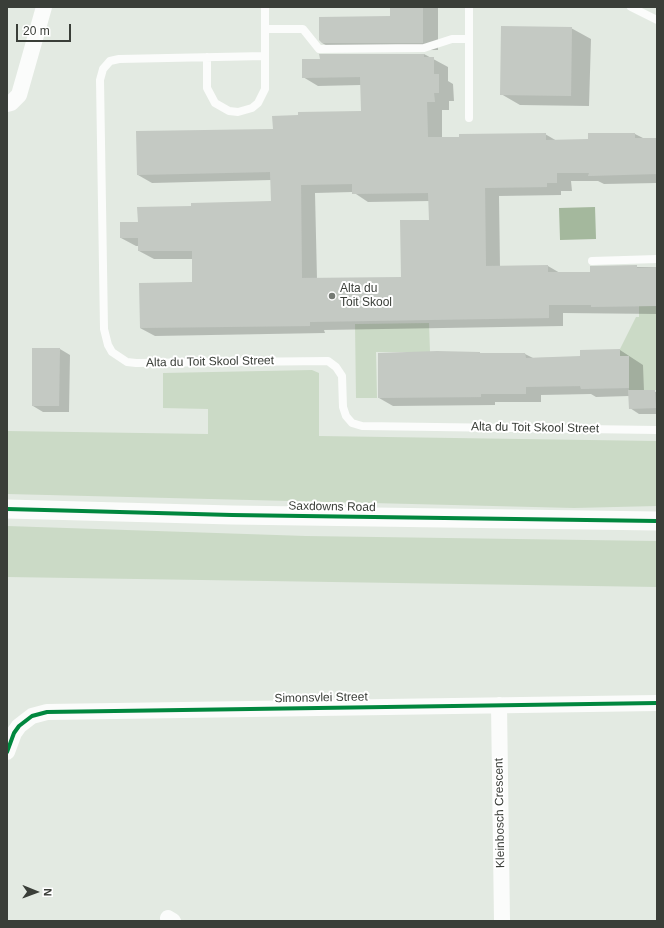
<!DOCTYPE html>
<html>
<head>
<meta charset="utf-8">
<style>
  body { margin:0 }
  #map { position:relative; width:664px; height:928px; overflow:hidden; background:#e3eae2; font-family:Helvetica,sans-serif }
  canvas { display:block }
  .frame { position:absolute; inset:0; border:8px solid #3a3e38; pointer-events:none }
  .north { position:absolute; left:16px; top:872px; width:40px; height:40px; -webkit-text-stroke:3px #fff; paint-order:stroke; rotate:91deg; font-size:11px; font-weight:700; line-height:16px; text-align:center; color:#3a3e38 }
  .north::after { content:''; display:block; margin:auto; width:14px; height:18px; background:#3a3e38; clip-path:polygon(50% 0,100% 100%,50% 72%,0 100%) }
  .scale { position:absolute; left:16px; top:24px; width:55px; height:18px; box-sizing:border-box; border:2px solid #3a3e38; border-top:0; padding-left:5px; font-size:12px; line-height:14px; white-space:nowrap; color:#3a3e38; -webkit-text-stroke:3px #fff; paint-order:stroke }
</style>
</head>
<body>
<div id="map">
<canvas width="664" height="928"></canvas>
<div class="frame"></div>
<div class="north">N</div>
<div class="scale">20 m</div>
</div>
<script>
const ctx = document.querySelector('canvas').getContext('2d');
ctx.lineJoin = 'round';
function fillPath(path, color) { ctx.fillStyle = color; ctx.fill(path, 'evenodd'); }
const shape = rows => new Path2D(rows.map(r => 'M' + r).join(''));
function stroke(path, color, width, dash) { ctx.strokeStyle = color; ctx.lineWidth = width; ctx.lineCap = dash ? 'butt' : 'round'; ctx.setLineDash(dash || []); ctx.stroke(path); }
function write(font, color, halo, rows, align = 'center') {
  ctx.font = font + ' Helvetica,sans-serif'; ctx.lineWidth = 4; ctx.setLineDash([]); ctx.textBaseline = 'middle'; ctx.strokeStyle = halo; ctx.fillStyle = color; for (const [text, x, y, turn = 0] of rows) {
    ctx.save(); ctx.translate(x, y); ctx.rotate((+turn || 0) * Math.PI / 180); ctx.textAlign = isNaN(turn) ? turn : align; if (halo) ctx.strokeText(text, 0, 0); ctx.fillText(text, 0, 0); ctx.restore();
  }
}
fillPath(shape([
  [639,306,657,306,657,390,629,390,629,356,620,356,620,349,636,317,639,317],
  [429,323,430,352,376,352,377,398,356,398,355,324],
  [312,370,319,373,319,436,657,441,657,506,574,508,7,494,7,431,208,434,208,409,163,408,163,373],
  [7,526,306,536,657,541,657,587,7,577]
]), '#cbdac6');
fillPath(shape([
  [595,207,596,239,560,240,559,208]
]), '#a4b89d');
fillPath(shape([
  [398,7,438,7,438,50,337,51,322,43,391,17],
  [571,28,591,39,589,106,520,105,501,94],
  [424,54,448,67,448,81,453,84,454,101,449,101,449,110,442,110,442,138,545,134,557,141,589,140,635,134,645,139,657,139,657,183,604,184,598,181,571,181,572,191,561,191,561,195,499,196,500,267,548,266,560,273,591,273,591,267,657,267,657,314,563,313,563,326,324,330,325,333,155,336,140,328,193,283,193,259,154,259,139,251,139,246,136,246,121,238,139,223,192,207,272,202,271,180,152,183,138,175,274,130,362,112,361,85,318,86,303,77],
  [353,192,368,202,430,201,430,221,402,278,317,279,315,193],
  [60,349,70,355,69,412,43,412,33,406],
  [620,350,643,365,644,391,657,392,657,414,639,414,630,408,629,396,596,397,591,394,541,395,541,402,495,402,495,405,393,406,379,398,480,353,483,354,525,354,533,358,581,357]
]), '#0003');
fillPath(shape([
  [423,7,423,43,322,43,319,40,319,17,390,16,390,8],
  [501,26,572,27,571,96,500,95],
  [424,54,424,57,434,57,434,74,439,74,439,93,434,93,435,102,427,102,428,137,459,137,459,134,546,133,546,140,588,139,588,133,635,133,635,138,657,138,657,174,588,176,589,173,557,173,557,183,547,183,547,187,485,188,486,266,548,265,548,272,590,272,590,266,637,265,637,268,657,267,657,306,591,307,591,305,549,305,549,318,310,322,310,326,140,328,139,283,192,282,192,251,138,251,138,238,120,238,120,222,138,222,137,207,191,206,191,203,271,201,270,172,137,175,136,131,273,129,272,116,298,115,298,112,361,111,360,77,302,78,302,59,320,59,319,54],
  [352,184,352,194,428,193,429,220,400,220,401,277,302,278,301,185],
  [32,348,60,348,59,406,32,406],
  [620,349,620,356,629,356,629,388,581,389,580,386,526,387,526,394,481,394,481,397,378,398,378,353,437,351,480,352,480,353,525,353,526,358,580,356,580,350],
  [628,390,655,390,656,408,629,409]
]), '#c4c9c3');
stroke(shape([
  [469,7,469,118],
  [631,7,657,20],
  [265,29,303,29,319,49,424,48,452,39,469,39],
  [265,56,119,59,110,61,103,69,100,80,104,329,108,345,112,352,127,362,136,363,328,361,336,367,342,376,343,407,346,416,352,423,362,426,657,430],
  [207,57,207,88,215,103,229,111,238,112,252,108,258,103,265,89,265,7],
  [592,261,657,259]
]), '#fbfcfb', 8);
stroke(shape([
  [7,104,11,103,19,95,44,7],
  [499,705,502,921],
  [7,752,14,733,19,726,32,716,47,712,657,703],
  [168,918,173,921]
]), '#fbfcfb', 16);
stroke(shape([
  [7,509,232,515,657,521]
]), '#fbfcfb', 19);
stroke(shape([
  [7,509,232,515,657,521],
  [7,752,14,733,19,726,32,716,47,712,657,703]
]), '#00873e', 4);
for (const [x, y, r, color] of [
  [332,296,4,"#757a74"]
]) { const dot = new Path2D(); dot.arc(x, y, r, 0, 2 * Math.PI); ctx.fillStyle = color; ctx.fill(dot); stroke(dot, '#fff', 1.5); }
write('12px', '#3a3e38', '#fff', [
  ["Alta du",340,289],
  ["Toit Skool",340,303]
], 'left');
write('12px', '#3a3e38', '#fff', [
  ["Alta du Toit Skool Street",210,362,-1],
  ["Alta du Toit Skool Street",535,428,1],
  ["Saxdowns Road",332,507,1],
  ["Simonsvlei Street",321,698,-1],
  ["Kleinbosch Crescent",500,813,-91]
]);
</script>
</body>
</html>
